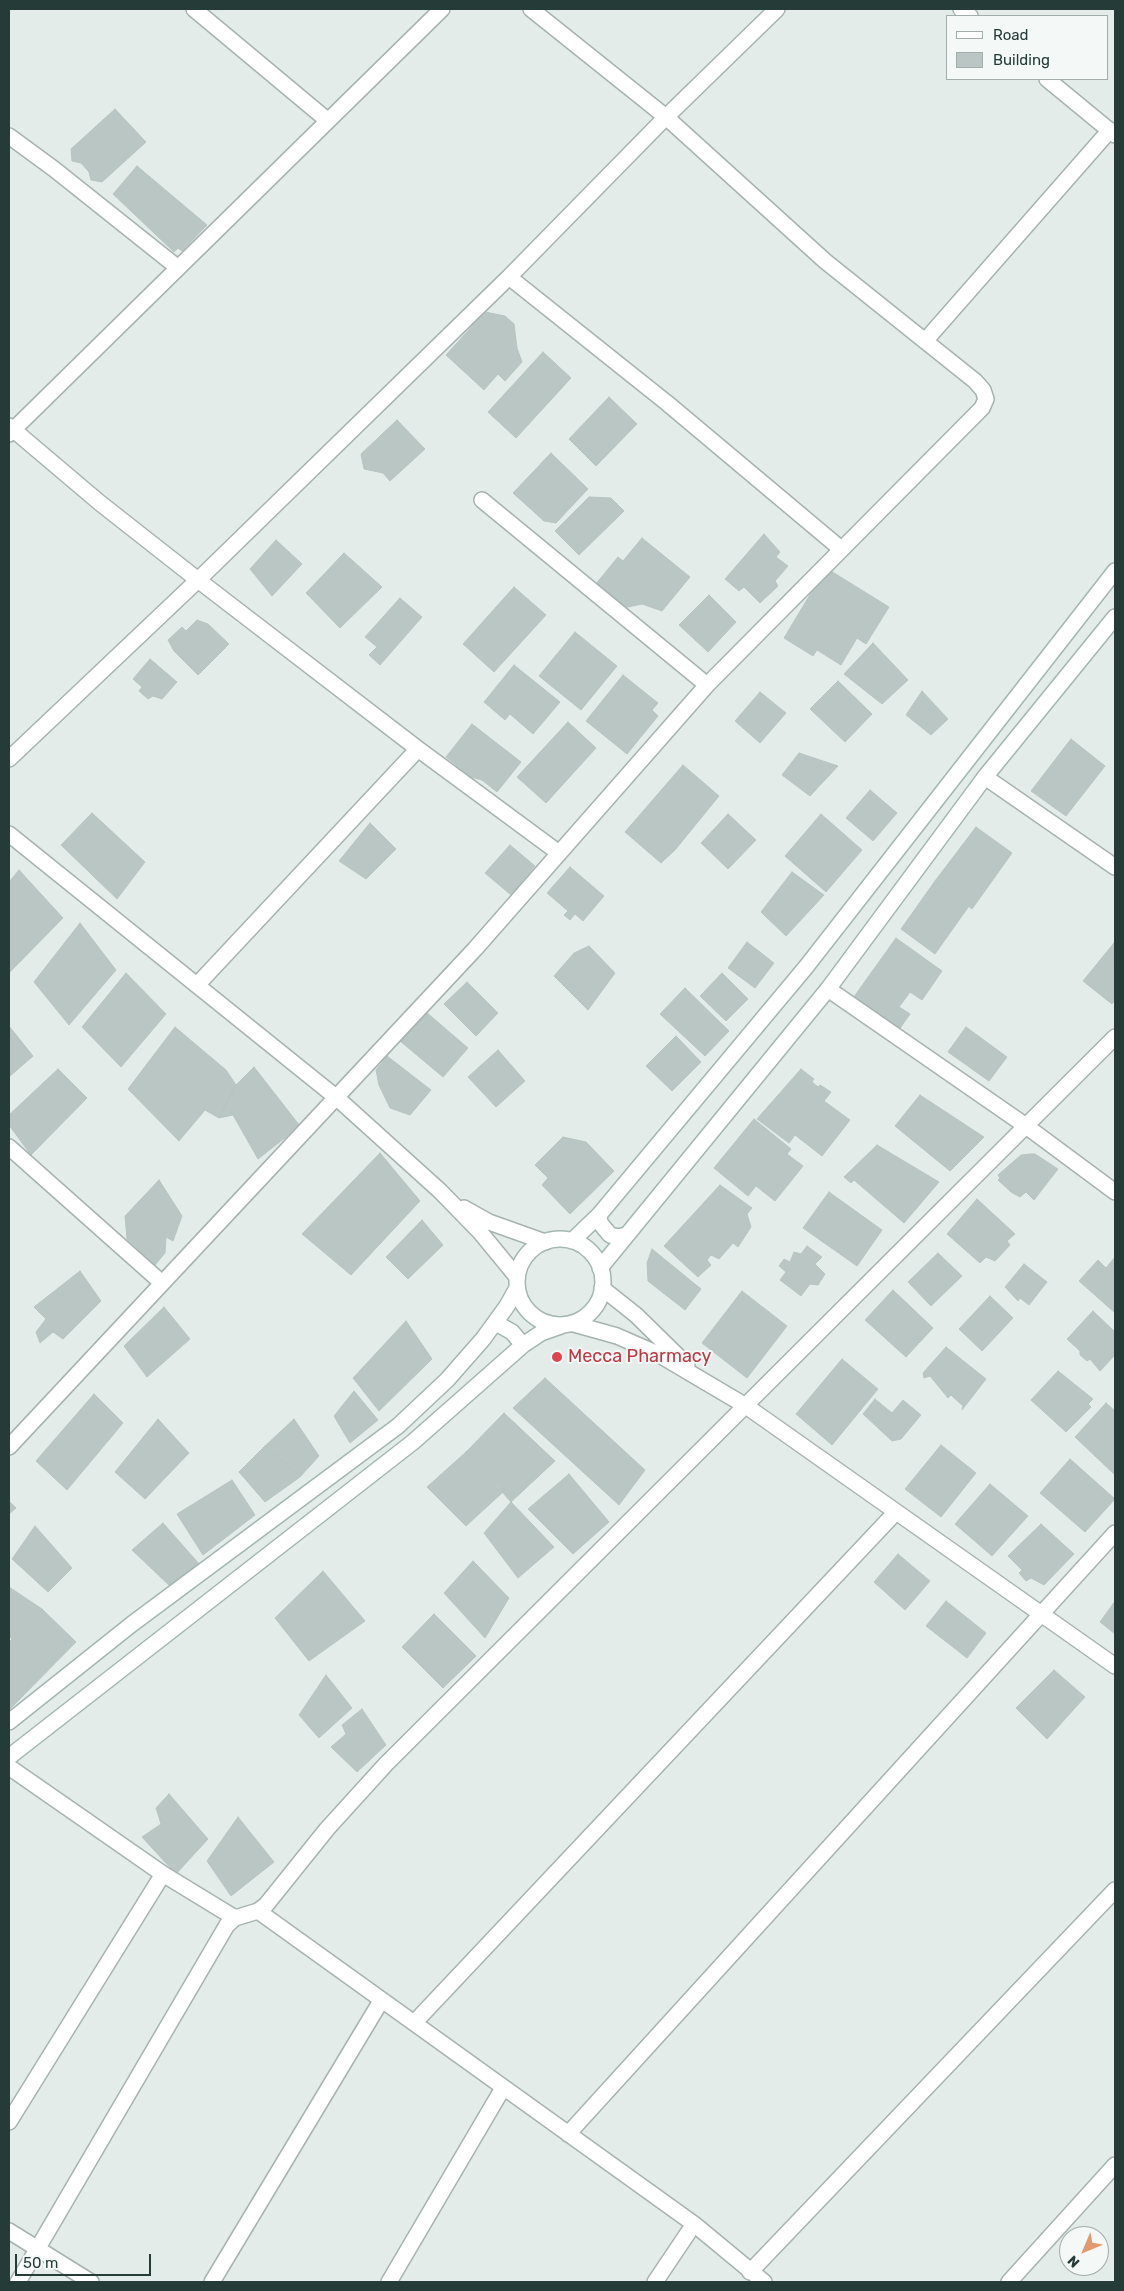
<!DOCTYPE html>
<html>
<head>
<meta charset="utf-8">
<style>
  body { margin:0 }
  #map { position:relative; width:1124px; height:2291px; overflow:hidden; background:#e4ece9; font-family:Rubik,sans-serif }
  canvas { display:block }
  .frame { position:absolute; inset:0; border:10px solid #253b38; pointer-events:none }
  .legend { position:absolute; left:946px; top:15px; width:162px; height:65px; box-sizing:border-box; background:#f4f8f7; border:1px solid #a1acab; margin:0; padding:6px 9px; list-style:none; font-size:15px; color:#253b38 }
  .legend li { display:flex; align-items:center; gap:10px; height:25px }
  .legend b { width:25px; border:1px solid #a1acab }
  .north { position:absolute; left:1059px; top:2226px; width:50px; height:50px; box-sizing:border-box; background:#f4f8f7; border:1px solid #a1acab; border-radius:50%; rotate:225deg; font-size:14px; font-weight:700; line-height:20px; text-align:center; color:#253b38 }
  .north::after { content:''; display:block; margin:auto; width:18px; height:22px; background:#e29a6c; clip-path:polygon(50% 0,100% 100%,50% 72%,0 100%) }
  .scale { position:absolute; left:15px; top:2254px; width:136px; height:22px; box-sizing:border-box; border:2px solid #253b38; border-top:0; padding-left:6px; font-size:15px; line-height:18px; white-space:nowrap; color:#253b38; -webkit-text-stroke:4px #f4f8f7; paint-order:stroke }
</style>
</head>
<body>
<div id="map">
<canvas width="1124" height="2291"></canvas>
<div class="frame"></div>
<ul class="legend">
<li><b style="height:6px;background:#fff"></b>Road</li>
<li><b style="height:14px;background:#b9c6c3"></b>Building</li>
</ul>
<div class="north">N</div>
<div class="scale">50 m</div>
</div>
<script>
const ctx = document.querySelector('canvas').getContext('2d');
ctx.lineJoin = 'round';
function fillPath(path, color) { ctx.fillStyle = color; ctx.fill(path, 'evenodd'); }
const shape = rows => new Path2D(rows.map(r => 'M' + r).join(''));
function stroke(path, color, width, dash) { ctx.strokeStyle = color; ctx.lineWidth = width; ctx.lineCap = dash ? 'butt' : 'round'; ctx.setLineDash(dash || []); ctx.stroke(path); }
function write(font, color, halo, rows, align = 'center') {
  ctx.font = font + ' Rubik,sans-serif'; ctx.lineWidth = 4; ctx.setLineDash([]); ctx.textBaseline = 'middle'; ctx.strokeStyle = halo; ctx.fillStyle = color; for (const [text, x, y, turn = 0] of rows) {
    ctx.save(); ctx.translate(x, y); ctx.rotate((+turn || 0) * Math.PI / 180); ctx.textAlign = isNaN(turn) ? turn : align; if (halo) ctx.strokeText(text, 0, 0); ctx.fillText(text, 0, 0); ctx.restore();
  }
}
const building = shape([
  [115,109,146,142,102,182,91,180,89,172,81,163,72,161,71,149,115,109],
  [137,166,207,225,182,251,178,248,174,252,113,194,137,166],
  [485,312,505,316,514,324,517,348,522,362,505,381,498,374,484,390,446,355,485,312],
  [543,352,571,378,516,438,488,412,543,352],
  [609,397,637,424,596,466,569,439,609,397],
  [397,420,425,449,390,481,383,473,364,469,361,454,397,420],
  [551,453,588,489,556,523,544,521,513,493,551,453],
  [589,497,611,498,624,511,579,555,555,531,589,497],
  [764,534,780,552,776,557,788,566,775,581,778,586,760,603,744,587,739,591,725,579,764,534],
  [642,538,690,577,662,611,642,604,623,608,595,585,618,557,623,561,642,538],
  [276,540,302,564,272,596,250,569,276,540],
  [344,553,382,587,340,628,306,593,344,553],
  [826,568,889,607,866,644,857,638,841,665,817,650,813,656,784,638,826,568],
  [514,587,546,615,494,672,463,644,514,587],
  [709,595,736,622,708,652,679,625,709,595],
  [400,598,422,617,380,665,369,655,377,647,365,637,400,598],
  [197,620,208,624,229,644,198,675,174,651,168,640,182,627,186,631,197,620],
  [575,632,617,666,581,710,539,676,575,632],
  [873,643,908,680,882,704,844,674,873,643],
  [150,659,177,682,162,699,153,696,148,699,139,691,142,687,133,679,150,659],
  [514,665,560,702,533,734,510,714,505,720,484,702,514,665],
  [623,675,658,703,652,710,658,716,627,754,586,721,623,675],
  [838,681,872,714,845,742,810,709,838,681],
  [922,691,948,719,931,735,906,715,922,691],
  [760,692,786,713,760,743,735,721,760,692],
  [568,722,596,748,546,803,517,777,568,722],
  [472,724,521,762,497,792,482,780,471,777,446,757,472,724],
  [1071,739,1105,766,1066,816,1031,791,1071,739],
  [799,753,838,766,810,796,782,775,799,753],
  [683,765,719,796,675,850,661,863,625,832,683,765],
  [870,790,897,813,873,841,846,818,870,790],
  [92,813,145,862,117,899,61,845,92,813],
  [728,814,756,840,728,869,701,843,728,814],
  [821,814,862,850,826,892,785,856,821,814],
  [370,823,396,849,366,879,339,861,370,823],
  [976,827,1012,853,972,909,935,881,976,827],
  [510,845,535,866,511,895,485,873,510,845],
  [570,867,604,896,583,921,575,914,570,920,564,915,568,911,547,893,570,867],
  [19,870,63,918,9,973,9,882,19,870],
  [792,872,824,895,786,936,761,912,792,872],
  [935,881,969,906,935,954,901,929,935,881],
  [80,923,116,970,69,1025,34,982,80,923],
  [896,938,942,971,922,1000,910,992,899,1007,910,1014,896,1034,851,1001,896,938],
  [747,942,774,963,755,988,728,968,747,942],
  [1114,943,1115,1000,1112,1004,1083,981,1114,943],
  [589,946,615,973,588,1010,554,976,574,953,589,946],
  [126,973,166,1014,121,1067,82,1027,126,973],
  [722,973,748,999,726,1021,700,996,722,973],
  [467,982,498,1013,476,1036,444,1004,467,982],
  [685,988,729,1031,705,1056,660,1014,685,988],
  [426,1012,468,1048,443,1077,400,1041,426,1012],
  [9,1026,33,1056,9,1077,9,1026],
  [175,1027,226,1070,236,1085,219,1118,205,1110,179,1141,128,1089,175,1027],
  [966,1027,1007,1057,989,1081,948,1052,966,1027],
  [676,1036,701,1062,672,1091,646,1066,676,1036],
  [498,1050,525,1081,496,1107,468,1077,498,1050],
  [387,1056,431,1090,410,1115,390,1108,379,1085,376,1070,387,1056],
  [254,1067,300,1126,258,1159,233,1115,219,1118,236,1085,254,1067],
  [58,1069,87,1098,31,1155,9,1125,9,1115,58,1069],
  [801,1069,814,1079,812,1082,818,1087,820,1085,831,1092,824,1101,850,1120,822,1156,795,1135,789,1143,757,1119,801,1069],
  [920,1095,984,1137,950,1171,895,1126,920,1095],
  [754,1119,791,1149,787,1154,803,1166,775,1201,756,1186,748,1196,714,1168,754,1119],
  [563,1137,586,1142,614,1171,570,1214,542,1185,548,1178,535,1165,563,1137],
  [877,1145,939,1182,904,1223,854,1180,851,1183,844,1177,877,1145],
  [380,1153,420,1201,351,1275,302,1234,380,1153],
  [1030,1154,1035,1154,1058,1169,1034,1200,1026,1192,1020,1197,1011,1192,998,1180,1000,1178,998,1175,1021,1155,1030,1154],
  [159,1180,182,1216,173,1241,166,1237,165,1253,155,1265,127,1239,125,1216,159,1180],
  [720,1185,752,1208,747,1214,751,1227,738,1247,733,1243,719,1259,711,1255,707,1260,711,1265,698,1277,664,1246,720,1185],
  [829,1192,882,1230,857,1266,803,1228,829,1192],
  [977,1199,1015,1234,1007,1241,1010,1245,995,1261,986,1257,980,1263,947,1234,977,1199],
  [422,1220,443,1245,408,1279,386,1257,422,1220],
  [807,1246,822,1257,815,1264,825,1274,818,1285,810,1284,801,1296,780,1280,786,1272,779,1266,784,1259,790,1262,794,1252,801,1254,807,1246],
  [652,1249,701,1289,685,1310,648,1281,647,1263,652,1249],
  [938,1253,962,1276,931,1306,908,1282,938,1253],
  [1115,1257,1115,1311,1114,1312,1079,1281,1098,1260,1106,1268,1115,1257],
  [1024,1264,1047,1282,1029,1305,1020,1298,1018,1301,1005,1287,1024,1264],
  [80,1271,101,1301,63,1339,53,1332,40,1343,36,1332,46,1319,34,1307,80,1271],
  [893,1290,933,1328,906,1357,865,1320,893,1290],
  [742,1291,787,1326,747,1378,702,1343,742,1291],
  [990,1296,1013,1318,982,1351,959,1329,990,1296],
  [164,1307,190,1339,147,1377,124,1346,164,1307],
  [1093,1311,1115,1332,1115,1355,1100,1371,1090,1359,1087,1361,1080,1355,1080,1351,1067,1339,1093,1311],
  [406,1321,432,1359,379,1411,353,1378,406,1321],
  [946,1347,986,1379,962,1410,963,1406,951,1395,948,1398,930,1376,924,1378,923,1373,946,1347],
  [842,1359,878,1389,832,1445,796,1414,842,1359],
  [1058,1371,1093,1399,1088,1404,1091,1407,1066,1432,1031,1400,1058,1371],
  [545,1378,645,1470,619,1505,513,1408,545,1378],
  [354,1391,378,1420,350,1443,334,1416,354,1391],
  [94,1394,123,1423,67,1490,36,1461,94,1394],
  [875,1399,892,1413,903,1400,921,1415,901,1439,892,1441,863,1414,875,1399],
  [1106,1403,1115,1411,1115,1475,1075,1437,1106,1403],
  [504,1413,555,1461,511,1502,466,1452,504,1413],
  [158,1419,189,1453,145,1499,115,1472,158,1419],
  [294,1419,319,1456,300,1477,265,1446,294,1419],
  [941,1445,976,1473,941,1517,905,1489,941,1445],
  [265,1446,300,1477,265,1502,239,1472,265,1446],
  [466,1452,503,1492,466,1526,427,1487,466,1452],
  [1070,1459,1115,1499,1085,1532,1040,1493,1070,1459],
  [569,1474,609,1522,573,1554,528,1509,569,1474],
  [232,1480,255,1515,203,1555,177,1514,232,1480],
  [990,1484,1028,1516,992,1556,955,1524,990,1484],
  [9,1501,16,1508,9,1514,9,1501],
  [511,1502,554,1547,518,1578,484,1533,511,1502],
  [163,1523,200,1565,171,1587,132,1550,163,1523],
  [1041,1524,1074,1554,1044,1585,1031,1578,1026,1581,1019,1573,1022,1570,1008,1556,1041,1524],
  [35,1526,72,1568,48,1592,12,1559,35,1526],
  [898,1554,930,1581,905,1610,874,1582,898,1554],
  [473,1561,509,1598,485,1638,444,1593,473,1561],
  [323,1571,365,1621,309,1661,275,1618,323,1571],
  [9,1587,42,1609,12,1639,9,1636,9,1587],
  [946,1601,986,1633,967,1658,926,1626,946,1601],
  [1115,1601,1115,1634,1100,1622,1115,1601],
  [42,1609,76,1642,9,1710,9,1642,42,1609],
  [434,1614,476,1656,443,1688,402,1647,434,1614],
  [1054,1670,1085,1697,1047,1739,1016,1708,1054,1670],
  [326,1675,352,1708,319,1738,299,1715,326,1675],
  [362,1709,386,1745,357,1772,331,1747,346,1734,342,1725,362,1709],
  [169,1794,208,1839,176,1874,142,1837,161,1824,156,1808,169,1794],
  [238,1817,274,1862,231,1896,207,1861,238,1817]
]);
fillPath(building, '#b9c6c3');
stroke(building, '#b7c5c1', 1);
const minor = shape([
  [194,9,327,120],
  [961,9,970,16],
  [1047,79,1115,135],
  [9,136,54,169,177,267],
  [509,277,667,403,841,549],
  [925,341,1110,130],
  [9,426,100,503,198,580,418,749,559,853],
  [9,434,442,9],
  [482,500,707,685],
  [9,759,198,580,509,277,666,117,777,9],
  [985,777,1115,867],
  [197,985,418,749],
  [828,989,1026,1126,1115,1192],
  [9,1147,162,1283],
  [602,1288,636,1315,687,1365],
  [574,1324,617,1336,658,1354,746,1406,1115,1666],
  [9,1447,475,949,707,685,982,408,986,399,983,390,975,381,825,261,666,117,531,9],
  [9,1767,163,1874,235,1918],
  [258,1911,694,2224,764,2282],
  [414,2023,895,1513],
  [9,2122,163,1874],
  [568,2134,1115,1533],
  [9,2231,91,2282],
  [750,2272,1115,1890],
  [18,2282,227,1925,235,1918,258,1911,266,1905,327,1829,386,1764,1115,1037],
  [212,2282,381,2001],
  [389,2282,503,2088],
  [655,2282,694,2224],
  [1009,2282,1115,2165]
]);
const tertiary = shape([
  [9,834,337,1098,440,1191,480,1232,517,1277],
  [464,1208,489,1222,545,1242]
]);
const secondary = shape([
  [599,1215,600,1223,610,1235,618,1237,626,1235],
  '517 1282a43 43 0 1 1 86 0a43 43 0 1 1-86 0Z',
  [572,1241,599,1215,806,967,1115,571],
  [600,1268,828,989,985,777,1115,617],
  [496,1323,512,1332,523,1345],
  [9,1722,132,1624,398,1426,447,1380,483,1339,507,1306,517,1288],
  [9,1757,413,1442,523,1345,541,1333,561,1326]
]);
stroke(minor, '#a7b3b0', 18);
stroke(tertiary, '#a7b3b0', 18);
stroke(secondary, '#a3b6b2', 18);
stroke(minor, '#fff', 15);
stroke(tertiary, '#fff', 15);
stroke(secondary, '#fff', 15);
for (const [x, y, r, color] of [
  [557,1357,6,"#e0444e"]
]) { const dot = new Path2D(); dot.arc(x, y, r, 0, 2 * Math.PI); ctx.fillStyle = color; ctx.fill(dot); stroke(dot, '#f4f8f7', 2); }
write('18px', '#be3a42', '#f4f8f7', [
  ["Mecca Pharmacy",568,1357]
], 'left');
</script>
</body>
</html>
